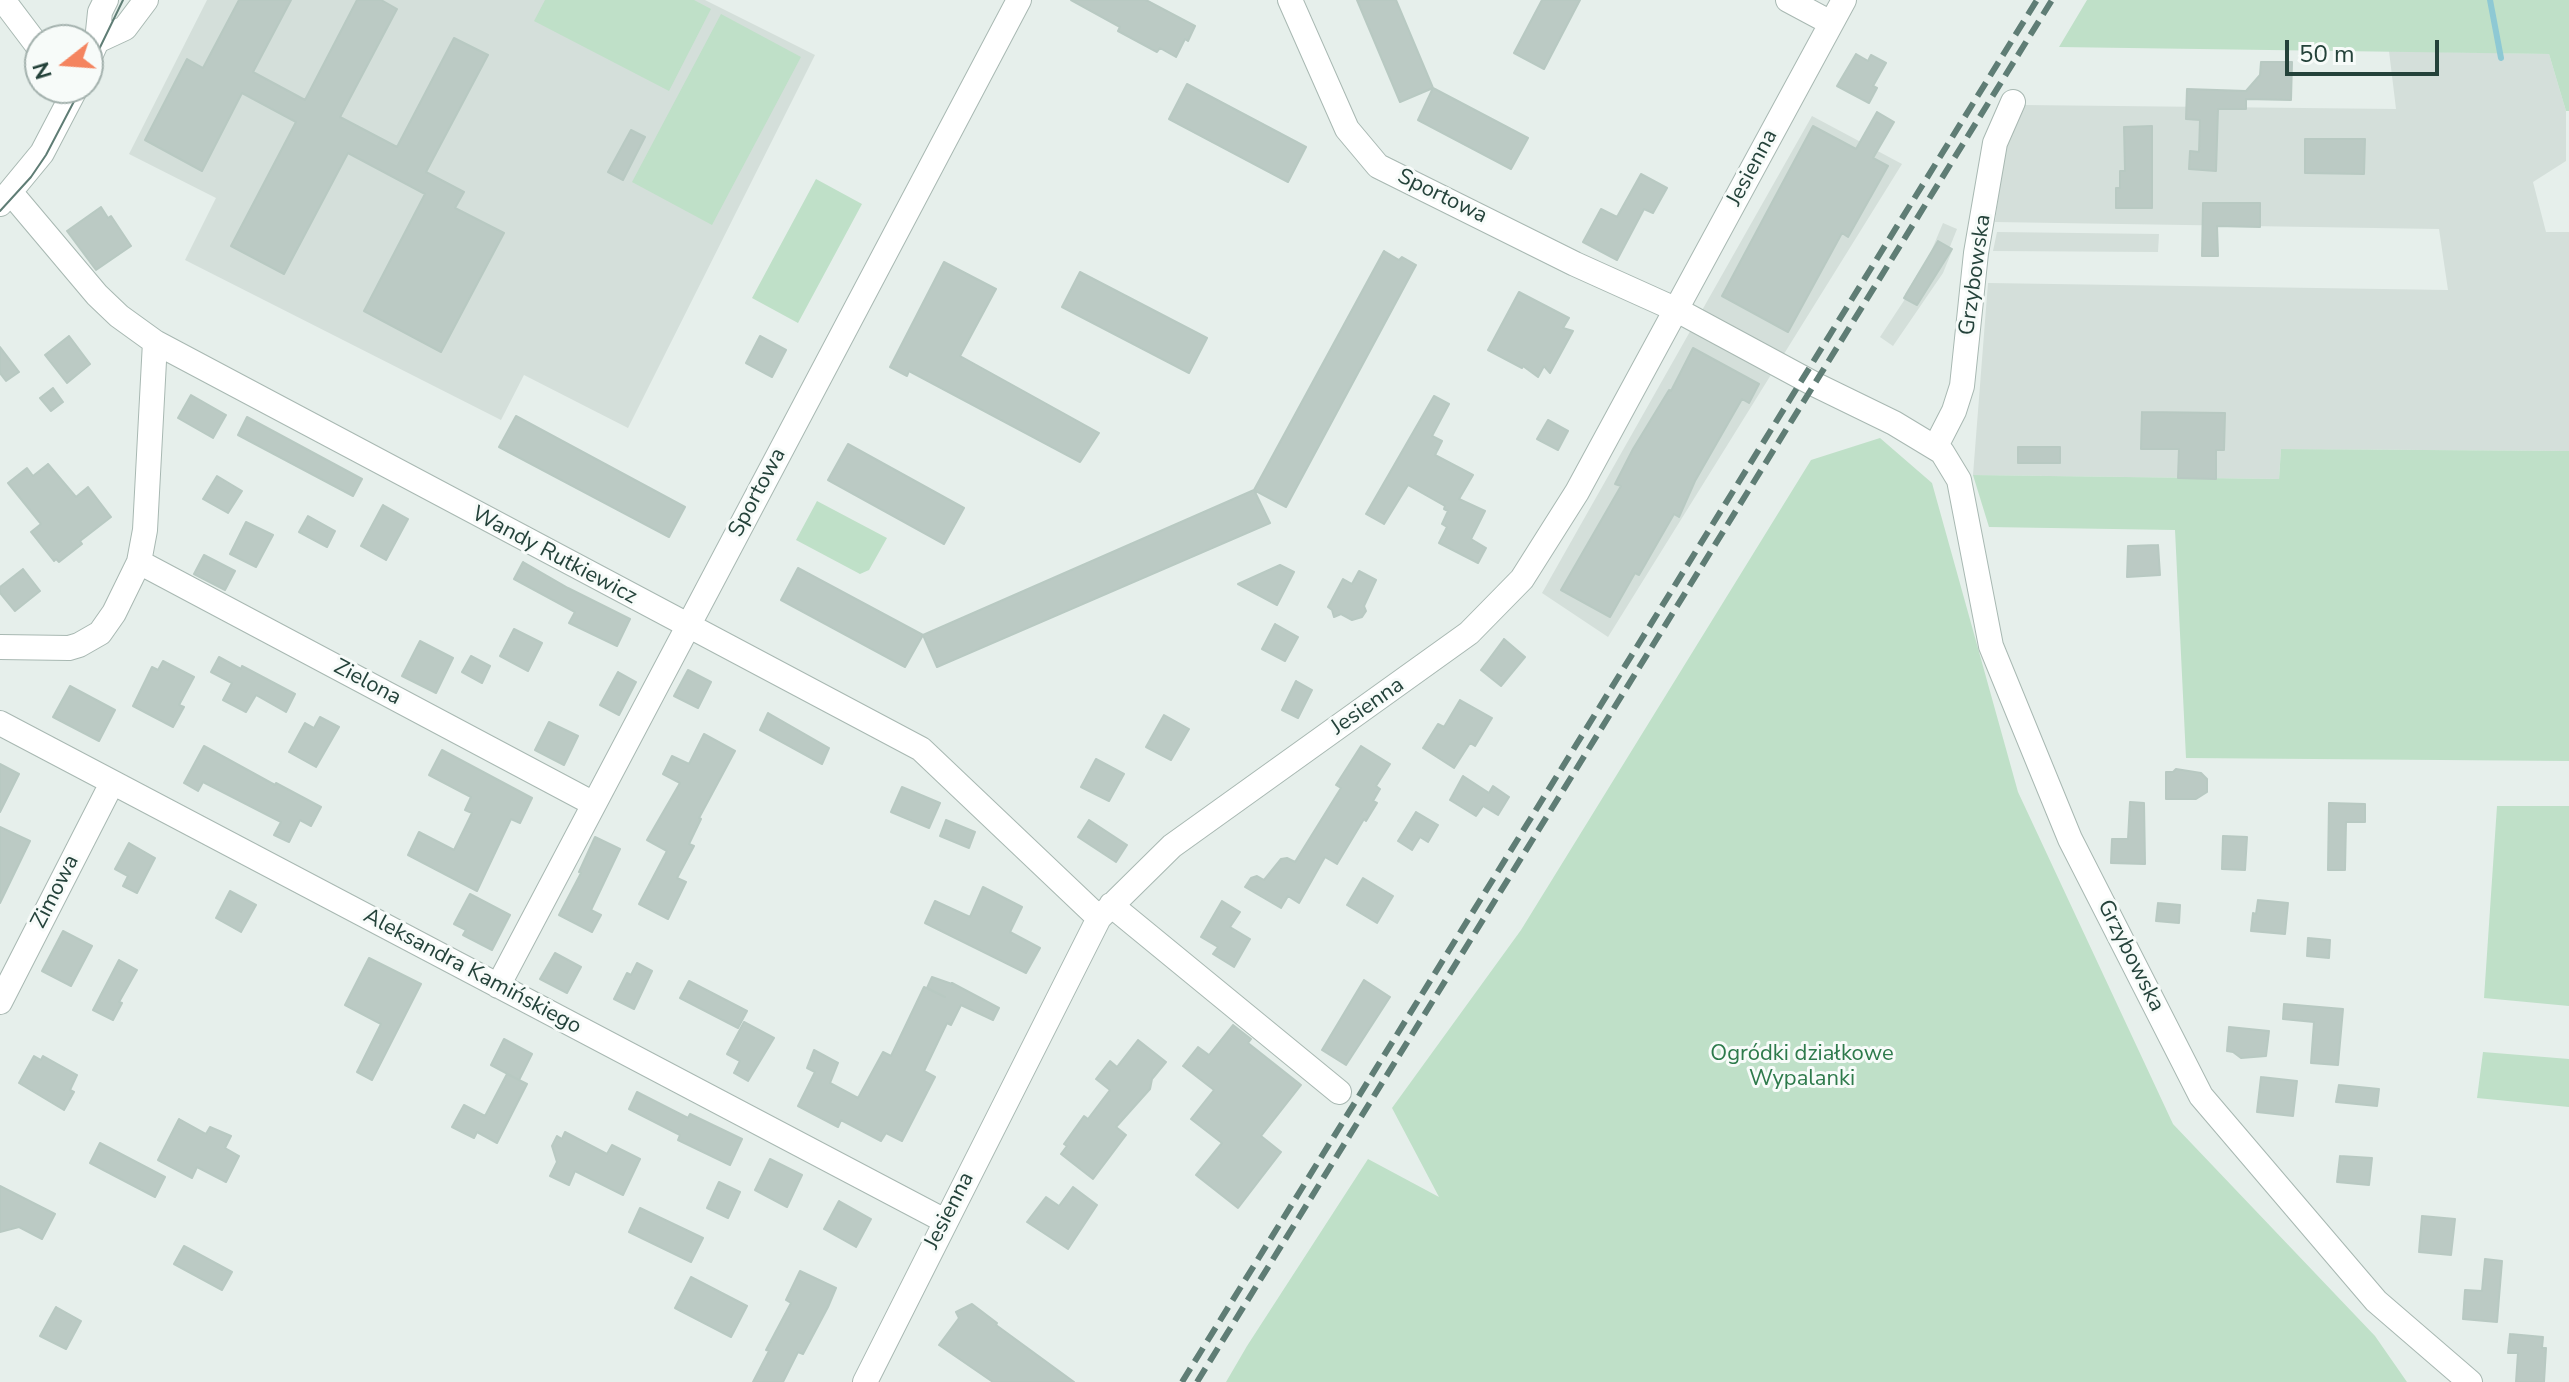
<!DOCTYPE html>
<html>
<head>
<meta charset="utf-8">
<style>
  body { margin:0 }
  #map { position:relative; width:2569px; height:1382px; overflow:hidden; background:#e6efeb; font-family:"Nunito Sans",sans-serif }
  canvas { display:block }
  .north { position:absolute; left:24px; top:24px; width:80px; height:80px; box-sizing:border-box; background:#f7fbf9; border:2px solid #a3b1ad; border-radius:50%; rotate:253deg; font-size:22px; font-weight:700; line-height:32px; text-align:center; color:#24423a }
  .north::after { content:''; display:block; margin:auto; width:28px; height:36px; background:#f4845f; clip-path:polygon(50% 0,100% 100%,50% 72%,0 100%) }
  .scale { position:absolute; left:2285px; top:40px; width:154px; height:36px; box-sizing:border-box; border:4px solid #24423a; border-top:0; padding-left:10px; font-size:24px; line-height:28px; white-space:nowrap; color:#24423a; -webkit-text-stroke:6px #f7fbf9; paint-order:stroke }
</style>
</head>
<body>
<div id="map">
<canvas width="2569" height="1382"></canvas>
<div class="north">N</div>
<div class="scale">50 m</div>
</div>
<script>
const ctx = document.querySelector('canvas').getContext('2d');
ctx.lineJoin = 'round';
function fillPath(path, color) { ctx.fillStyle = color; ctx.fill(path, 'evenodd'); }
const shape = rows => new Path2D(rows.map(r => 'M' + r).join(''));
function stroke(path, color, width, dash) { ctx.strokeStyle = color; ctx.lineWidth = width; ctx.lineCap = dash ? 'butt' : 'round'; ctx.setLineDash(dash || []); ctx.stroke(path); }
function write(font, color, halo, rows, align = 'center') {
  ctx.font = font + ' "Nunito Sans",sans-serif'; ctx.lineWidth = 6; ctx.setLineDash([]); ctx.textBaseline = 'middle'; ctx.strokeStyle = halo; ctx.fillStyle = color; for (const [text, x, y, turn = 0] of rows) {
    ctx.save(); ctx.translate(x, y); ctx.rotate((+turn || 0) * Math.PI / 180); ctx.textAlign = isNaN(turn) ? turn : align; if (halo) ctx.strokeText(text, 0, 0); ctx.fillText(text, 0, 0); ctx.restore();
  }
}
fillPath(shape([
  [207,0,705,0,815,55,628,428,524,375,501,420,185,260,216,198,129,154],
  [2389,51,2549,54,2566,111,2566,161,2533,182,2546,232,2569,232,2569,451,2281,449,2279,479,1973,475,1988,283,2448,290,2439,229,1995,222,2005,144,2024,105,2396,109],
  [1812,116,1902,164,1608,637,1542,593],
  [1943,223,1957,229,1949,249,1952,251,1943,273,1893,346,1880,337,1907,296,1905,294,1930,254],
  [1997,232,2159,234,2158,252,1993,251]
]), '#d4dfda');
fillPath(shape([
  [545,0,694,0,711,9,669,91,534,21],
  [2087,0,2569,0,2569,111,2566,111,2549,54,2059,47],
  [721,14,801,57,712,225,632,182],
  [816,179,862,204,798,323,752,298],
  [1880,438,1932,483,2018,792,2173,1124,2375,1336,2407,1382,1226,1382,1247,1346,1368,1159,1439,1197,1392,1108,1521,930,1811,460],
  [2281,449,2569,451,2569,761,2186,758,2175,530,1989,527,1973,475,2279,479],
  [817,501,887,538,869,570,860,574,796,540],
  [2497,806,2569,806,2569,1006,2484,998],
  [2483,1052,2569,1059,2569,1107,2477,1098]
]), '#bfe0c8');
stroke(shape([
  [2490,0,2501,58]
]), '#8ec9d4', 6);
const building = shape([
  [239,0,291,0,253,72,305,100,357,0,381,0,397,9,340,117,397,147,454,38,488,55,426,172,464,192,455,208,504,233,441,352,364,311,425,194,348,153,284,274,231,246,296,122,242,93,202,171,145,140,187,59,203,68,239,0],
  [1071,0,1146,0,1195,26,1188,41,1185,39,1176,57,1160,48,1157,52,1118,31,1120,27,1071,0],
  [1357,0,1396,0,1433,88,1400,102,1357,0],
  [1542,0,1580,0,1544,69,1514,53,1542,0],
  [1856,54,1868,61,1871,55,1886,63,1873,86,1877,88,1869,103,1837,86,1856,54],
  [2261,62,2292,62,2291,100,2246,99,2246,109,2218,109,2216,171,2189,169,2190,151,2199,152,2200,120,2186,119,2187,89,2246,91,2260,75,2261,62],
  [1187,84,1306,147,1288,182,1169,119,1187,84],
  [1433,88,1528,138,1511,169,1418,120,1433,88],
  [1877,112,1894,122,1873,158,1888,166,1848,237,1842,233,1788,332,1722,296,1813,126,1856,149,1877,112],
  [2152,126,2152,208,2116,208,2116,188,2120,188,2120,171,2125,171,2124,127,2152,126],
  [631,130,645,137,623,180,608,172,631,130],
  [2305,139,2365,139,2364,174,2305,173,2305,139],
  [1641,174,1667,188,1653,213,1644,209,1617,260,1583,242,1601,209,1617,217,1641,174],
  [2203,203,2260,203,2260,227,2217,226,2218,256,2202,256,2203,203],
  [101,207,108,218,111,216,131,246,96,270,67,231,101,207],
  [1938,241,1952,249,1917,305,1904,298,1938,241],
  [1384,251,1399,260,1402,257,1416,265,1286,507,1254,490,1384,251],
  [944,262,996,289,960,356,1099,433,1080,462,909,371,907,376,890,367,944,262],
  [1080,272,1207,338,1189,373,1062,307,1080,272],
  [1519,292,1569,318,1563,328,1573,331,1550,373,1544,366,1538,377,1523,366,1522,368,1488,350,1519,292],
  [69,336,90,364,67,383,45,355,69,336],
  [760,336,786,350,772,377,746,363,760,336],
  [0,347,19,372,6,381,0,373,0,347],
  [1693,348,1759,384,1749,403,1742,399,1695,481,1679,517,1674,514,1639,575,1635,573,1610,617,1561,590,1621,486,1615,484,1633,449,1669,390,1671,391,1693,348],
  [53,388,63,402,51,411,40,398,53,388],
  [191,395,226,415,213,438,178,418,191,395],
  [1434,396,1449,404,1432,436,1442,441,1435,455,1473,475,1459,499,1485,511,1471,539,1486,548,1478,563,1439,543,1447,527,1442,524,1448,511,1444,509,1445,506,1408,485,1384,524,1366,514,1434,396],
  [2142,412,2225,413,2224,450,2216,450,2216,479,2178,478,2179,449,2141,449,2142,412],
  [516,416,685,507,669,537,499,447,516,416],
  [247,417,362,479,353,496,238,435,247,417],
  [1548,420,1568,431,1558,450,1537,439,1548,420],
  [848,444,964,508,944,544,828,480,848,444],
  [2018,447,2060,447,2060,463,2018,463,2018,447],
  [48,464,76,497,88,487,111,517,80,541,82,544,59,562,56,559,54,561,31,532,41,524,8,483,27,468,33,476,48,464],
  [217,476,242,491,228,513,203,499,217,476],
  [1254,490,1270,523,937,667,923,635,1254,490],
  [383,505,408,519,386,560,361,546,383,505],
  [308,516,335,531,327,547,299,532,308,516],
  [246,522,273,535,256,567,230,554,246,522],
  [2158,545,2160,575,2127,577,2128,546,2158,545],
  [204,555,235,571,225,590,194,574,204,555],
  [523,562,568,588,630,619,617,646,569,623,575,612,514,579,523,562],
  [1280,565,1294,572,1277,605,1238,584,1280,565],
  [798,568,923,635,905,667,781,600,798,568],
  [23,569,40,591,15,611,0,593,0,587,23,569],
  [1359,571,1376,580,1364,606,1366,611,1362,617,1352,620,1341,614,1334,617,1332,610,1328,607,1343,579,1352,584,1359,571],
  [1275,624,1298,637,1285,661,1262,649,1275,624],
  [514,629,542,643,528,671,500,656,514,629],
  [1504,639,1525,657,1501,686,1481,670,1504,639],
  [420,641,453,658,436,693,402,676,420,641],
  [471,656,490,666,482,683,462,672,471,656],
  [219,657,241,669,242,666,295,694,286,712,256,695,246,712,223,700,232,683,211,672,219,657],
  [163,661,194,677,179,705,184,707,173,727,133,706,152,667,158,670,163,661],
  [688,670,711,682,698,708,674,696,688,670],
  [618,672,636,682,619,715,600,705,618,672],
  [1296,681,1312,690,1298,718,1282,710,1296,681],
  [70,686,115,710,99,741,53,717,70,686],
  [1460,700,1492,718,1475,746,1470,743,1454,768,1423,748,1438,724,1444,727,1460,700],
  [768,713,829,748,822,764,760,730,768,713],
  [1164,715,1189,729,1171,760,1146,747,1164,715],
  [320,717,339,727,316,767,289,752,305,723,314,728,320,717],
  [549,722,578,736,564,765,535,750,549,722],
  [704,734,735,751,699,818,701,819,689,844,694,846,677,878,686,882,668,919,639,904,667,851,647,840,680,783,663,774,672,756,689,764,704,734],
  [204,746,275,785,276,783,321,807,311,826,300,820,289,842,274,835,281,822,203,782,198,791,184,783,204,746],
  [1361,746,1390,764,1376,786,1380,789,1373,801,1377,803,1366,821,1364,819,1337,864,1325,857,1299,903,1288,896,1281,908,1245,887,1251,878,1257,876,1264,880,1281,859,1287,858,1295,862,1341,788,1336,785,1361,746],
  [442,750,532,798,520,823,511,819,477,891,408,855,419,832,454,850,472,813,465,810,471,797,429,775,442,750],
  [1096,759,1124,774,1109,801,1081,787,1096,759],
  [0,764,19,774,0,812,0,764],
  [2176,769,2201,773,2207,779,2207,792,2196,799,2166,799,2166,772,2173,772,2176,769],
  [1463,776,1489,793,1493,786,1509,797,1498,815,1483,806,1476,816,1450,800,1463,776],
  [902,787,940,803,929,828,891,812,902,787],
  [2130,802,2144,803,2145,864,2111,863,2112,839,2128,839,2130,802],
  [2329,803,2365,804,2365,822,2346,822,2345,870,2328,870,2329,803],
  [1416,812,1438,825,1428,842,1420,837,1412,850,1398,841,1416,812],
  [946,820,975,832,969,848,940,836,946,820],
  [1089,820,1127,845,1116,862,1078,837,1089,820],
  [0,827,30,841,0,903,0,827],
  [2223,836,2247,837,2245,870,2222,869,2223,836],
  [595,837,620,849,591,910,601,915,592,932,559,915,581,873,579,872,595,837],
  [129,843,155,858,137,893,123,886,128,876,115,869,129,843],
  [1363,878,1393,896,1377,923,1347,905,1363,878],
  [983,887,1022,907,1010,932,1040,948,1026,973,925,923,935,901,970,917,983,887],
  [230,891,256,905,241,932,216,918,230,891],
  [470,894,510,915,492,950,463,935,466,930,454,924,470,894],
  [2258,900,2288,903,2285,934,2251,931,2253,913,2256,914,2258,900],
  [1222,901,1240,912,1230,927,1250,939,1234,967,1213,954,1218,947,1201,937,1222,901],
  [2158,903,2180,905,2179,923,2156,921,2158,903],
  [63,931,92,946,71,986,42,971,63,931],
  [2308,938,2330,940,2329,958,2307,956,2308,938],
  [555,953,581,967,567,993,540,979,555,953],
  [369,958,421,984,372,1080,357,1072,381,1024,345,1005,369,958],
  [119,960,137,970,119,1002,122,1003,113,1020,93,1010,119,960],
  [637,963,652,971,634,1009,614,999,627,973,631,975,637,963],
  [932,977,952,984,952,983,999,1008,993,1020,961,1005,951,1025,947,1023,924,1071,935,1077,902,1141,886,1133,881,1141,841,1120,838,1127,798,1106,815,1072,807,1068,814,1050,838,1063,830,1083,858,1098,883,1052,891,1056,924,987,945,997,927,988,932,977],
  [1364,980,1390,997,1346,1065,1322,1050,1364,980],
  [689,981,747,1011,738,1028,680,998,689,981],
  [2284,1004,2343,1009,2338,1065,2311,1063,2314,1022,2283,1019,2284,1004],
  [744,1022,774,1038,748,1081,734,1073,740,1061,727,1054,744,1022],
  [1233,1025,1251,1039,1248,1043,1301,1085,1261,1136,1281,1152,1238,1208,1196,1175,1222,1143,1191,1119,1214,1090,1183,1066,1198,1047,1209,1055,1233,1025],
  [2229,1027,2269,1031,2266,1056,2241,1058,2233,1052,2227,1051,2229,1027],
  [504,1039,532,1054,519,1080,491,1065,504,1039],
  [1138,1040,1166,1062,1152,1079,1150,1089,1116,1127,1126,1135,1093,1179,1061,1154,1067,1146,1064,1144,1084,1116,1088,1119,1110,1090,1096,1079,1110,1061,1117,1067,1138,1040],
  [34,1056,41,1060,43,1056,77,1075,70,1090,74,1092,64,1110,19,1083,34,1056],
  [507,1074,527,1084,497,1143,477,1132,474,1138,452,1127,464,1105,485,1116,507,1074],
  [2261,1077,2297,1081,2293,1116,2257,1112,2261,1077],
  [2339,1085,2379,1089,2377,1106,2336,1102,2339,1085],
  [637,1092,688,1118,690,1114,742,1139,730,1165,678,1140,680,1135,629,1109,637,1092],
  [179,1119,206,1134,210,1127,231,1136,225,1148,239,1156,226,1182,197,1167,192,1178,158,1160,179,1119],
  [565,1132,607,1154,612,1145,640,1159,623,1195,575,1171,569,1185,550,1176,557,1162,552,1146,557,1136,562,1139,565,1132],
  [100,1143,165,1177,155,1197,90,1163,100,1143],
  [2340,1156,2372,1158,2369,1185,2337,1182,2340,1156],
  [770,1159,802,1175,787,1207,755,1190,770,1159],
  [719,1182,740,1192,728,1218,707,1208,719,1182],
  [0,1186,55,1214,42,1239,19,1227,0,1232,0,1186],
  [1073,1187,1097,1205,1068,1249,1027,1222,1046,1197,1059,1206,1073,1187],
  [839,1201,871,1219,856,1247,824,1229,839,1201],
  [640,1208,703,1238,691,1262,629,1232,640,1208],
  [2422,1216,2455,1219,2451,1255,2419,1252,2422,1216],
  [184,1246,232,1272,222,1290,174,1264,184,1246],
  [2485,1259,2502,1261,2497,1322,2463,1319,2465,1290,2482,1291,2485,1259],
  [800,1271,836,1288,828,1307,803,1354,798,1352,783,1382,753,1382,769,1351,766,1350,791,1303,786,1300,800,1271],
  [691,1277,747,1306,731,1337,675,1308,691,1277],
  [972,1304,997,1323,996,1325,1074,1382,993,1382,939,1345,959,1318,956,1312,972,1304],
  [56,1307,81,1321,66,1349,40,1336,56,1307],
  [2510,1334,2543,1337,2542,1348,2546,1348,2544,1382,2516,1382,2518,1353,2508,1353,2510,1334]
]);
fillPath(building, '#bbcac4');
stroke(building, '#b8c9c2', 2);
const minor = shape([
  [3,0,40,49],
  [1290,0,1347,129,1378,166,1575,264,1677,310,1814,384,1894,423,1942,452,1959,480,1991,646,2070,839,2201,1096,2376,1301,2470,1382],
  [1788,0,1831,23],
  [97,41,125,28,146,0],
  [88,61,97,41,100,12,106,0],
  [11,193,97,295,119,316,155,342,921,749,1099,918],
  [0,204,42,153,76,88],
  [1936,446,1954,411,1962,386,1976,253,1995,143,2013,102],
  [139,562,594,804],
  [0,647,69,648,79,645,100,633,114,613,139,562,145,530,155,342],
  [0,723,945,1221],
  [1111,905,1339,1092],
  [498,986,1019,0],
  [0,1002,112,783],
  [865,1382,1099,918,1172,846,1469,633,1522,579,1577,492,1844,0]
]);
stroke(minor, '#a8b8b2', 26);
stroke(minor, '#fff', 24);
stroke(shape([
  [88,72,123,0],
  [0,211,31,177,46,155,81,88]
]), '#5f7d75', 2);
stroke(shape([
  [1182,1382,2037,0],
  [1197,1382,2052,0]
]), '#5f7d75', 6, [16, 8]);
write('22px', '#24423a', '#f7fbf9', [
  ["Jesienna",1753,168,-62],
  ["Sportowa",1442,197,26],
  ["Grzybowska",1976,275,-82],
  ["Sportowa",758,493,-62],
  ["Wandy Rutkiewicz",554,556,28],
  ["Zielona",367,683,28],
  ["Jesienna",1368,707,-35],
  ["Zimowa",56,892,-63],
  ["Grzybowska",2130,956,63],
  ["Aleksandra Kamińskiego",472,972,28],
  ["Jesienna",950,1211,-63]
]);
write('22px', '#2d7a4b', '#f7fbf9', [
  ["Ogródki działkowe",1802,1055],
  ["Wypalanki",1802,1080]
]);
</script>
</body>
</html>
